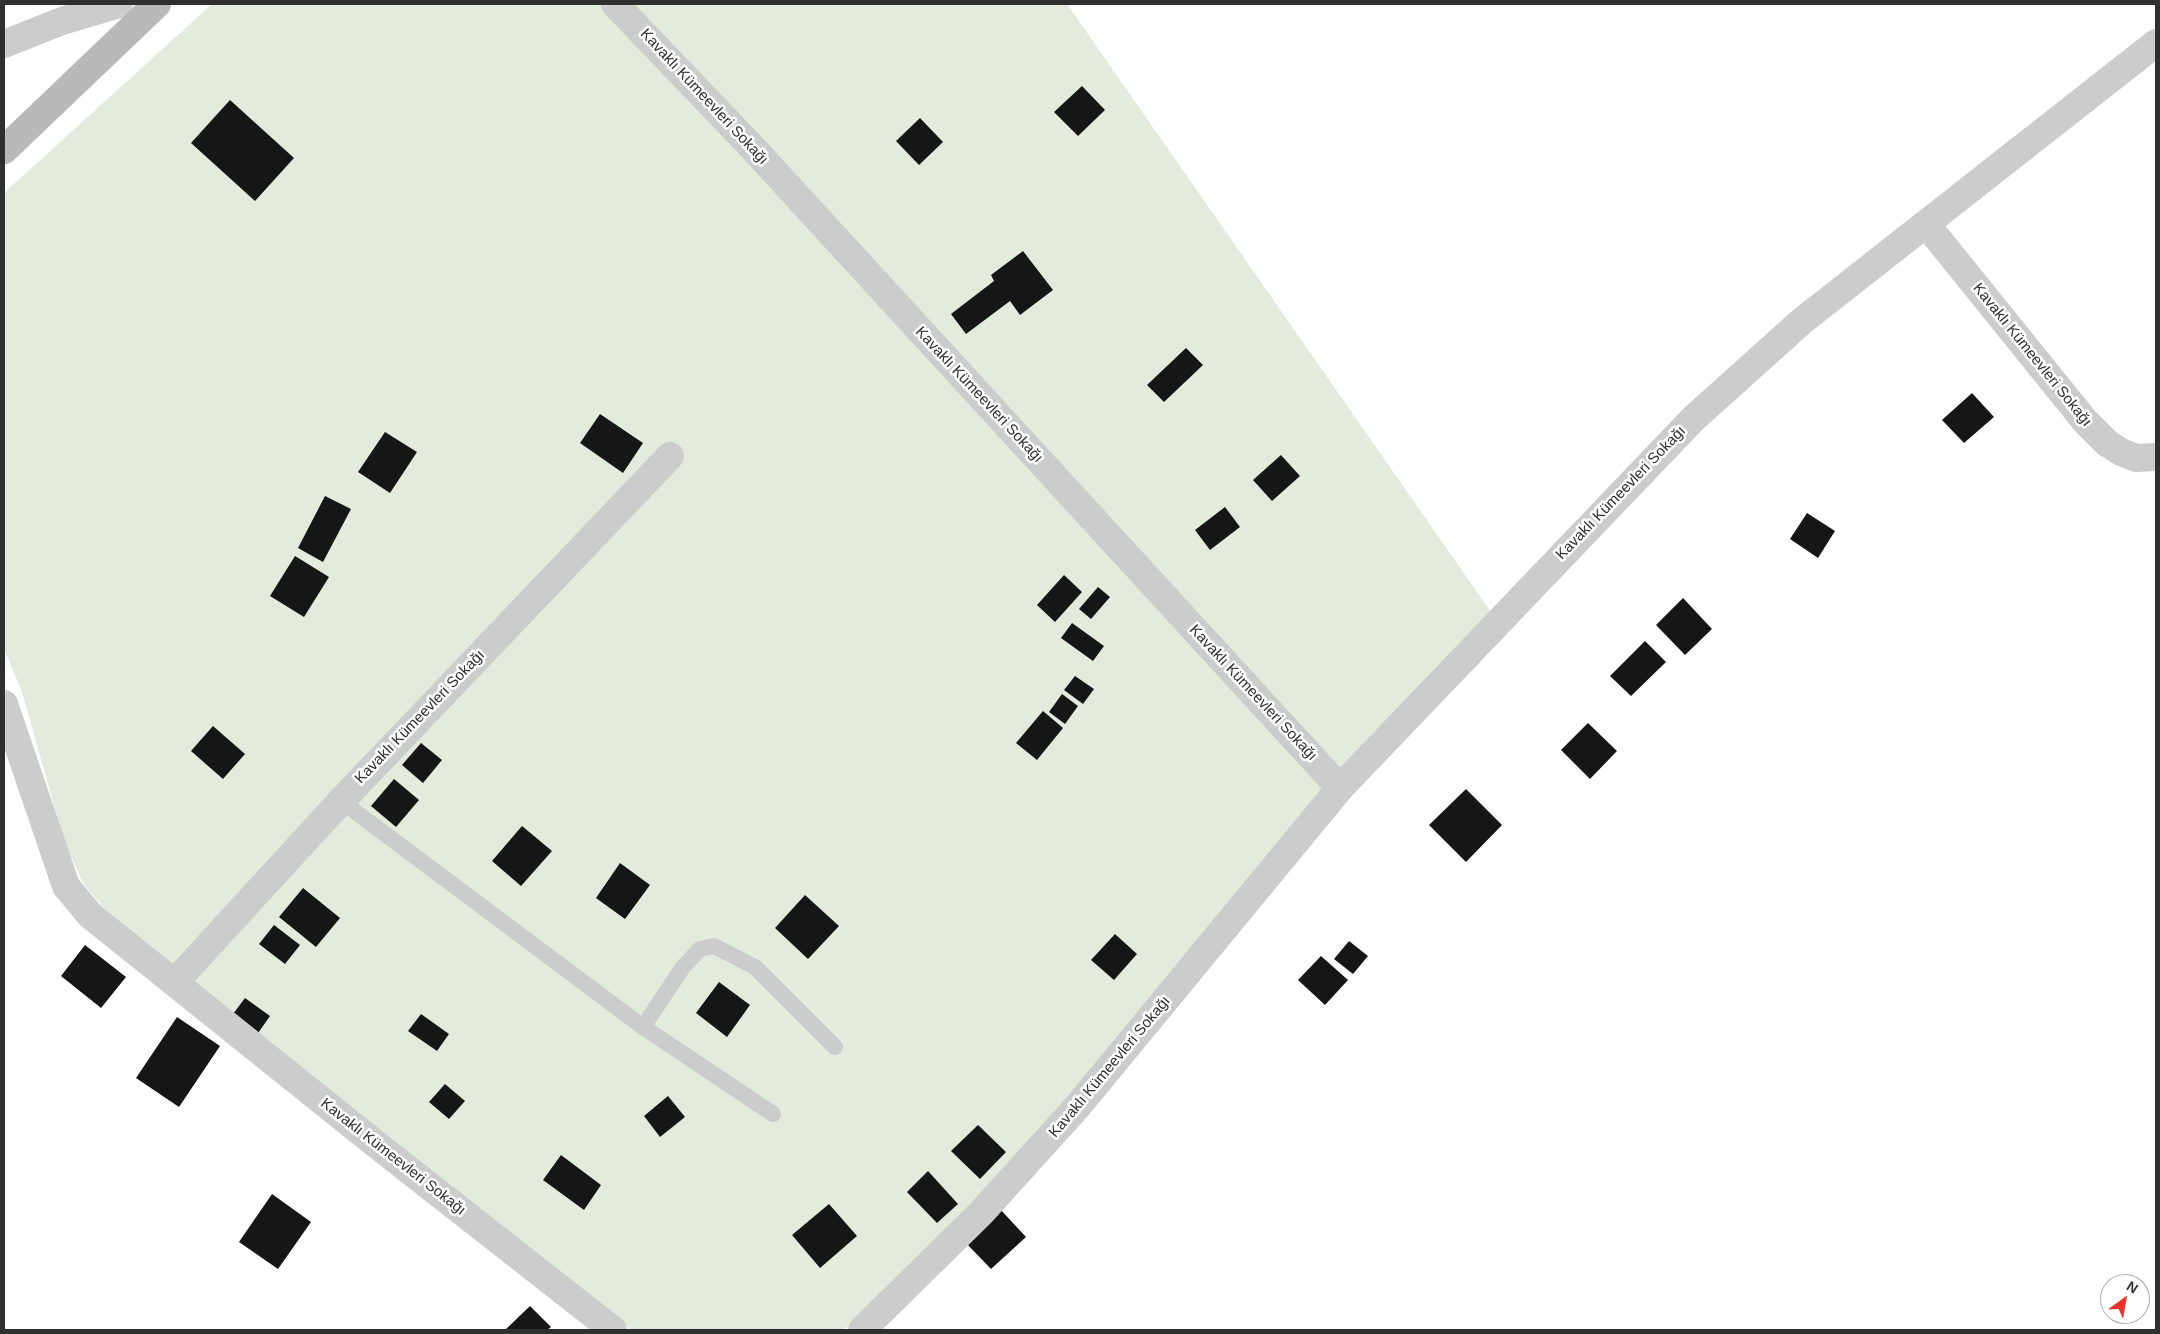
<!DOCTYPE html>
<html>
<head>
<meta charset="utf-8">
<style>
  body { margin:0 }
  #map { position:relative; width:2160px; height:1334px; overflow:hidden; background:#fff; font-family:Arial,sans-serif }
  canvas { display:block }
  .frame { position:absolute; inset:0; border:5px solid #2f2f2f; pointer-events:none }
  .north { position:absolute; left:2100px; top:1274px; width:50px; height:50px; box-sizing:border-box; background:#fff; border:1px solid #acacac; border-radius:50%; rotate:32deg; font-size:14px; font-weight:700; line-height:20px; text-align:center; color:#2f2f2f }
  .north::after { content:''; display:block; margin:auto; width:18px; height:22px; background:#eb332b; clip-path:polygon(50% 0,100% 100%,50% 72%,0 100%) }
</style>
</head>
<body>
<div id="map">
<canvas width="2160" height="1334"></canvas>
<div class="frame"></div>
<div class="north">N</div>
</div>
<script>
const ctx = document.querySelector('canvas').getContext('2d');
ctx.lineJoin = 'round';
function fillPath(path, color) { ctx.fillStyle = color; ctx.fill(path, 'evenodd'); }
const shape = rows => new Path2D(rows.map(r => 'M' + r).join(''));
function stroke(path, color, width, dash) { ctx.strokeStyle = color; ctx.lineWidth = width; ctx.lineCap = dash ? 'butt' : 'round'; ctx.setLineDash(dash || []); ctx.stroke(path); }
function write(font, color, halo, rows, align = 'center') {
  ctx.font = font + ' Arial,sans-serif'; ctx.lineWidth = 5; ctx.setLineDash([]); ctx.textBaseline = 'middle'; ctx.strokeStyle = halo; ctx.fillStyle = color; for (const [text, x, y, turn = 0] of rows) {
    ctx.save(); ctx.translate(x, y); ctx.rotate((+turn || 0) * Math.PI / 180); ctx.textAlign = isNaN(turn) ? turn : align; if (halo) ctx.strokeText(text, 0, 0); ctx.fillText(text, 0, 0); ctx.restore();
  }
}
fillPath(shape([
  [212,4,604,4,1330,788,1057,1119,911,1271,844,1330,631,1330,433,1173,102,906,83,883,64,841,22,692,4,649,4,193],
  [623,4,1067,4,1491,612,1341,773]
]), '#e3ecdc');
fillPath(shape([
  [1082,86,1105,110,1078,136,1054,112],
  [230,100,294,158,255,201,191,143],
  [920,118,943,142,919,165,896,141],
  [1023,251,1053,290,1020,315,1010,301,966,334,951,314,994,281,991,275],
  [1186,348,1203,365,1164,402,1147,385],
  [1972,393,1994,417,1964,443,1942,420],
  [600,414,643,443,623,473,580,443],
  [385,432,417,452,390,493,358,472],
  [1281,455,1300,476,1272,501,1253,480],
  [325,496,351,509,323,562,298,548],
  [1225,507,1240,527,1210,550,1195,530],
  [1807,513,1835,531,1818,558,1790,539],
  [295,556,329,577,304,617,270,596],
  [1064,575,1082,592,1055,622,1037,605],
  [1098,587,1110,597,1091,619,1079,609],
  [1683,598,1712,629,1685,655,1656,625],
  [1072,623,1104,646,1093,661,1061,638],
  [1645,641,1666,662,1631,696,1610,676],
  [1075,676,1094,689,1083,704,1064,690],
  [1062,694,1078,706,1065,724,1049,712],
  [1043,711,1063,728,1037,760,1016,743],
  [1588,723,1617,751,1590,779,1561,750],
  [213,726,245,754,223,779,191,751],
  [421,743,442,760,423,783,402,765],
  [394,779,419,800,396,827,371,806],
  [1466,789,1502,825,1466,862,1429,825],
  [522,826,552,851,521,886,492,861],
  [620,863,650,885,625,919,596,898],
  [303,888,340,918,316,947,279,917],
  [805,895,839,926,808,959,775,928],
  [274,925,300,945,285,964,259,944],
  [1115,934,1137,954,1114,980,1091,960],
  [1349,941,1368,956,1353,974,1334,959],
  [85,945,126,977,101,1008,61,976],
  [1321,956,1348,980,1325,1005,1298,980],
  [719,982,750,1005,727,1037,696,1013],
  [245,998,270,1016,256,1036,230,1018],
  [421,1014,449,1034,437,1051,408,1031],
  [177,1017,220,1046,179,1107,136,1078],
  [445,1084,465,1101,449,1119,429,1102],
  [668,1096,685,1117,660,1137,644,1116],
  [978,1125,1006,1152,980,1179,951,1151],
  [561,1155,601,1185,584,1210,543,1180],
  [928,1171,958,1204,937,1223,907,1192],
  [272,1194,311,1222,278,1269,239,1242],
  [829,1204,857,1236,820,1268,792,1235],
  [1000,1209,1026,1237,991,1269,965,1242],
  [530,1306,551,1327,547,1330,505,1330]
]), '#161616');
stroke(shape([
  [341,801,643,1027,773,1114],
  [643,1027,683,967,700,949,714,946,755,967,835,1047]
]), '#ccc', 16);
stroke(shape([
  [615,4,750,145,1340,788],
  [4,44,62,21,119,4],
  [1926,224,2085,421,2107,443,2121,452,2136,458,2156,457],
  [4,704,66,886,90,915,377,1145,613,1330],
  [175,982,341,801,670,456],
  [862,1330,981,1213,1077,1107,1340,788,1693,419,1802,321,2156,43]
]), '#ccc', 28);
stroke(shape([
  [4,150,157,4]
]), '#b9b9b9', 28);
write('15px', '#2f2f2f', '#fff', [
  ["Kavaklı Kümeevleri Sokağı",704,97,47],
  ["Kavaklı Kümeevleri Sokağı",2032,355,51],
  ["Kavaklı Kümeevleri Sokağı",979,395,47],
  ["Kavaklı Kümeevleri Sokağı",1621,493,-46],
  ["Kavaklı Kümeevleri Sokağı",1253,693,47],
  ["Kavaklı Kümeevleri Sokağı",420,717,-46],
  ["Kavaklı Kümeevleri Sokağı",1110,1067,-50],
  ["Kavaklı Kümeevleri Sokağı",393,1157,38]
]);
</script>
</body>
</html>
